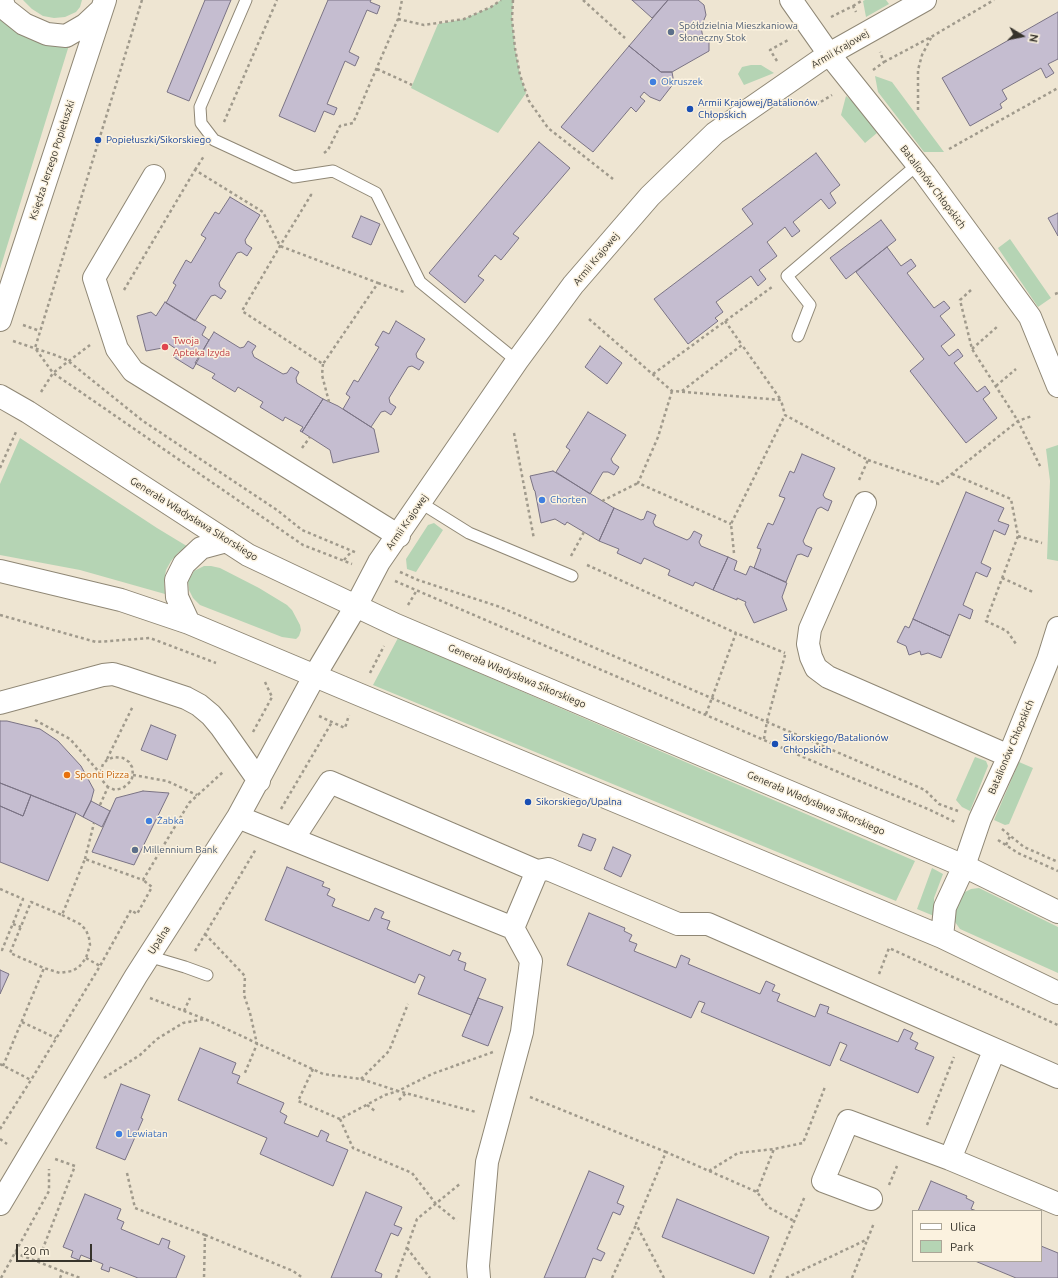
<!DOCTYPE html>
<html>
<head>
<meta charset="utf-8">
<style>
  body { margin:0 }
  #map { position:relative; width:1058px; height:1278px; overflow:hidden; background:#eee5d2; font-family:Ubuntu,sans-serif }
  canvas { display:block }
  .legend { position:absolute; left:912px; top:1210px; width:130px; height:52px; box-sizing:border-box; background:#fbf2df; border:1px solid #aca697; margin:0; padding:5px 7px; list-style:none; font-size:12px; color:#36332b }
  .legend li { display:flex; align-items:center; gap:8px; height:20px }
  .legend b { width:20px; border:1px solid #aca697 }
  .north { position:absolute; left:1002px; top:16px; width:40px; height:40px; -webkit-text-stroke:3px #fbf2df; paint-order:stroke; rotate:100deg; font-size:11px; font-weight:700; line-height:16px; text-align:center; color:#36332b }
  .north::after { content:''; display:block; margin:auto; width:14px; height:18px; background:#36332b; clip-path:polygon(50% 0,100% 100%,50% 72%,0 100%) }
  .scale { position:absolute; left:16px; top:1244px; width:76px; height:18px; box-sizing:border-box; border:2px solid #36332b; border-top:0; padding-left:5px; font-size:12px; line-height:14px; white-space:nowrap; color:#36332b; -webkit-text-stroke:3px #fbf2df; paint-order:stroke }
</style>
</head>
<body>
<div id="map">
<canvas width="1058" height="1278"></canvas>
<ul class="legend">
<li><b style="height:5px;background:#fff"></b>Ulica</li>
<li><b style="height:11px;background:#b5d4b4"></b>Park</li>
</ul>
<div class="north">N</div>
<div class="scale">20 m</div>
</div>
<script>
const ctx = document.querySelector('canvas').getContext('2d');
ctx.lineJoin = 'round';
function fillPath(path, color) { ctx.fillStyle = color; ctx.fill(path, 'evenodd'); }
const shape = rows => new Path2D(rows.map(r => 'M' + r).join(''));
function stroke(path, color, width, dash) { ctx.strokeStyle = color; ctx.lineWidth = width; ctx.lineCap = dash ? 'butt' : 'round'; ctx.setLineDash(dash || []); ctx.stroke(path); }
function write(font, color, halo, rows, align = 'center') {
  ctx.font = font + ' Ubuntu,sans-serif'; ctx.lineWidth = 3; ctx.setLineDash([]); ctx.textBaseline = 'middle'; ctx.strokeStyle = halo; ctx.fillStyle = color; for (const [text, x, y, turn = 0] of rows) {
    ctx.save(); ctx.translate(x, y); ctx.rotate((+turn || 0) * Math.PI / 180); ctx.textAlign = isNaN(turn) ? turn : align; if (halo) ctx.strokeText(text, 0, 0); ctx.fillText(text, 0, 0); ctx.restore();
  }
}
fillPath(shape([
  [23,0,82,0,80,7,76,12,65,17,54,18,43,16,32,9],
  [501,0,513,0,512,19,515,48,520,75,526,93,498,133,411,88,438,24,464,19,491,7],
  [865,0,886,0,889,4,866,17,863,1],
  [0,18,70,42,0,269],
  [751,65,761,65,774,73,744,85,738,74,742,67],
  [875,76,892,82,944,152,924,152,878,92],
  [846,96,858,106,877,133,865,143,841,115],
  [1010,239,1051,298,1038,307,998,248],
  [20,438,157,528,190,548,179,552,171,561,166,570,164,582,165,594,80,570,0,555,0,484],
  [1058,445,1058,561,1047,559,1050,481,1046,449],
  [434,523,443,530,416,572,407,569,406,559,428,525],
  [204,566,211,566,220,568,259,588,287,605,292,610,300,625,301,630,299,636,296,639,282,637,200,605,193,598,189,590,188,581,194,571],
  [398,638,915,861,896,901,373,685],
  [975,757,986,761,988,766,970,811,962,807,956,800],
  [1019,762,1033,768,1009,824,1005,825,994,820],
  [932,868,943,874,934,898,934,916,917,909],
  [979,888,1058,927,1058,973,960,929,955,922,953,914,963,893,971,889]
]), '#b5d4b4');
const building = shape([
  [205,0,231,0,189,101,167,92,205,0],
  [328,0,371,0,370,2,380,6,377,14,367,10,349,52,359,57,355,66,345,61,327,104,337,108,334,115,324,111,315,132,279,116,328,0],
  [632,0,668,0,652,18,632,0],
  [668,0,698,0,704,5,706,15,701,27,703,38,709,41,709,51,672,72,661,72,629,46,668,0],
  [1058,12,1058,59,1048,64,1054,73,1046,78,1041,68,1002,90,1007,99,1000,104,1002,108,970,126,942,78,1058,12],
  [629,46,661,72,672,72,674,83,660,101,650,97,644,92,640,97,645,101,636,112,631,107,593,152,561,127,629,46],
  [539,142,570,168,513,234,519,238,501,260,495,255,478,276,484,280,465,303,429,273,539,142],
  [816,153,840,185,830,193,836,203,829,209,821,199,793,222,800,231,792,237,785,227,767,242,777,256,759,270,766,279,758,286,751,276,716,302,723,312,715,318,718,321,688,344,654,299,753,224,742,209,816,153],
  [230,197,260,215,245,240,246,244,252,248,247,256,241,252,237,253,219,283,220,287,226,291,221,299,215,295,211,296,195,321,166,303,176,285,173,283,186,260,191,263,206,238,201,235,215,212,219,214,230,197],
  [1058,213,1058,236,1048,218,1058,213],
  [361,216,380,224,371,245,352,237,361,216],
  [881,220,896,240,846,279,830,258,881,220],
  [887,247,901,266,911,259,916,266,907,273,934,308,944,301,950,308,940,316,955,335,941,346,949,356,958,349,963,356,954,363,977,392,985,386,990,393,983,399,997,418,966,443,910,371,924,359,856,272,887,247],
  [165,302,206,327,202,335,209,340,193,369,172,356,176,349,169,344,168,347,146,351,137,316,151,312,156,316,165,302],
  [396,321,425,339,416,354,417,358,424,362,419,370,412,366,408,367,389,398,390,403,396,407,391,415,385,411,381,412,371,427,343,409,350,397,346,394,354,380,358,382,379,347,375,345,383,331,389,334,396,321],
  [214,332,240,348,244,347,248,341,256,346,252,352,254,357,283,374,287,373,291,367,299,372,296,378,297,383,323,399,302,432,300,431,303,427,285,417,283,421,260,407,263,402,238,387,235,392,212,378,215,374,195,363,214,332],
  [600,346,622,363,607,384,585,367,600,346],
  [323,399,338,406,374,429,379,452,348,459,333,463,330,450,302,432,323,399],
  [588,412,626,435,611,459,613,463,619,467,614,475,608,472,603,472,590,494,556,472,570,450,566,447,588,412],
  [802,454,835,468,823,495,825,498,832,501,828,511,821,507,817,509,803,541,805,545,812,548,808,557,801,554,797,555,786,582,754,568,761,549,757,548,768,523,773,525,785,498,779,496,790,471,794,473,802,454],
  [553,471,614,508,599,541,567,522,565,525,555,519,541,523,535,491,534,490,530,476,553,471],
  [966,492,1004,508,998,521,1009,525,1005,535,994,530,981,563,991,568,987,577,976,572,963,605,973,610,970,619,959,614,950,636,913,619,966,492],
  [614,508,641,520,644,519,647,511,656,515,653,522,655,526,687,540,690,538,694,531,702,535,699,542,701,546,728,557,713,590,695,582,693,586,668,575,670,570,644,558,641,564,617,553,619,549,599,541,614,508],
  [728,557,737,561,734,570,746,575,750,566,787,583,782,597,787,610,754,623,745,604,746,602,737,598,737,600,713,590,728,557],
  [913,619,950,636,941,658,928,653,921,655,920,651,909,655,906,646,897,642,905,626,909,628,913,619],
  [0,721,7,721,40,729,58,741,81,766,94,790,91,801,83,817,76,813,0,783,0,721],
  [151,725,176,735,167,760,141,750,151,725],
  [0,783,31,795,23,816,0,806,0,783],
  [143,791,169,793,134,865,92,852,116,798,143,791],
  [31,795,76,813,48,881,0,862,0,806,23,816,31,795],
  [91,801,110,811,102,827,83,817,91,801],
  [583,834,596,839,591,851,578,846,583,834],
  [613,847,631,855,621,877,604,869,613,847],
  [287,867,324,882,322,886,330,889,327,895,335,899,332,906,369,921,375,908,384,912,381,918,390,921,387,929,450,956,453,950,461,953,458,960,466,963,464,970,486,979,471,1015,418,994,425,977,419,974,415,983,265,920,287,867],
  [589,913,625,928,624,931,632,935,629,941,637,944,634,951,676,968,681,955,690,959,688,964,760,994,766,981,775,985,772,991,780,994,777,1001,815,1017,820,1004,829,1007,827,1013,898,1042,904,1029,913,1033,910,1039,918,1043,915,1049,934,1057,918,1093,840,1060,847,1045,840,1042,830,1066,701,1012,705,1003,699,1001,691,1018,567,965,589,913],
  [0,970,9,974,0,994,0,970],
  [478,998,503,1007,488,1046,462,1036,478,998],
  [200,1048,236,1063,232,1073,240,1076,237,1083,284,1103,280,1112,287,1116,284,1123,318,1137,321,1130,329,1134,326,1141,348,1150,333,1186,260,1154,267,1138,178,1100,200,1048],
  [121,1084,150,1095,141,1118,143,1119,125,1160,96,1148,121,1084],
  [589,1171,624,1186,617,1203,624,1206,620,1215,613,1212,597,1249,605,1253,601,1261,593,1258,585,1278,544,1278,589,1171],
  [931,1181,967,1196,966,1198,974,1202,971,1209,977,1211,918,1211,931,1181],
  [366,1192,402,1207,394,1225,402,1228,398,1236,391,1233,375,1271,382,1274,381,1278,331,1278,366,1192],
  [85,1194,121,1209,117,1219,124,1222,121,1229,159,1245,162,1238,170,1241,168,1248,185,1256,176,1278,138,1278,110,1267,109,1272,101,1269,103,1264,81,1255,79,1260,71,1257,73,1251,63,1247,85,1194],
  [677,1199,769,1237,754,1274,662,1237,677,1199],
  [1041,1246,1058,1253,1058,1278,1016,1278,975,1261,1041,1261,1041,1246]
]);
fillPath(building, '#c5bdd0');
stroke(building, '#7a7384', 1);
const service = shape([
  [246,0,200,107,201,123,214,140,294,177,333,171,376,193,420,282,517,361],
  [798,336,810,305,787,276,917,165],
  [421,503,469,533,572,576],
  [148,956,185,967,207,975]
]);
const minor = shape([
  [791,0,829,54,925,174,1030,317,1058,386],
  [154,176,94,278,117,349,133,371,399,536],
  [865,503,810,629,808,644,811,657,816,668,828,677,1009,756],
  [356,606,379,562,517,361,573,285,650,196,715,133,829,54,925,0],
  [0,703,103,675,113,674,123,677,186,698,199,705,211,715,221,727,259,781],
  [238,817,513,928,531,961,522,1032,487,1162,478,1266,479,1278],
  [293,839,330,782,537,871],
  [964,866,980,819,1009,756,1048,660,1058,628],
  [513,928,537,871,548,869,678,924,708,924,1058,1077],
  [994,1051,950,1159,1058,1204],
  [871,1199,823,1181,848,1121,950,1159],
  [0,1204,136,976,238,817,315,675]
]);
const secondary = shape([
  [2,0,5,9,24,24,47,34,66,36,85,25,101,10],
  [0,320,105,0],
  [0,396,28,412,248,555,396,625,964,866,1058,912],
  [0,571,121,600,189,623,358,694,942,937,1058,993],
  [189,623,177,597,176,580,184,564,201,548,227,541],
  [315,675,356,606],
  [942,937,945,907,964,866]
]);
stroke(service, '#8f8775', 13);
stroke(minor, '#8f8775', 24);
stroke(secondary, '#8f8775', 24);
stroke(shape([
  [142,0,35,348,53,373,303,545,352,564],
  [513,0,512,19,515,48,520,75,529,101,548,128,613,179],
  [583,0,625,38],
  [853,6,863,0],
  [831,17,853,6,856,12],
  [398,19,424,25,464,19,491,7,501,0],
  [777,61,770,50,790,39],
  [884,62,931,37,994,0],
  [377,69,412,85],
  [873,70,884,62,880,52],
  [807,99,814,106,832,95],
  [918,110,918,70,922,55,931,38],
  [224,122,277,0],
  [949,149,1058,88],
  [324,153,328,150,340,126,353,123,398,19,402,0],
  [195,170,204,156],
  [378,283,404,292],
  [124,290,195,170,263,212,280,246,378,283,323,364,242,311,280,246,311,195,311,193],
  [971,290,960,300,972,349,1018,421,1041,468],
  [1055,294,1058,293],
  [589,319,672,391,781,400,785,415,868,460,859,480],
  [725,321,742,345],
  [23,325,40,331],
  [13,341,55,355,67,360,143,421,277,510,302,530,357,553],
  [972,349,998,326],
  [323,364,322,375,329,402],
  [653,374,772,287],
  [996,386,1016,369],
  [672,391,658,437,638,483,731,524],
  [682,391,742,345,781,400],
  [41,392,53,373,90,345],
  [514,433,534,539],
  [302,448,310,437],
  [868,460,939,484,1018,421,1032,416],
  [0,468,16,432],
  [952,474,1011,499,1018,536,986,621,1007,631,1016,644],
  [602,501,638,483],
  [1018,536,1042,543],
  [734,553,731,524,785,415],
  [571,556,584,532],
  [344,560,352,551],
  [587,565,736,633],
  [400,572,418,580,500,607,925,790,939,804,958,811],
  [1002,578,1033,592],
  [395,581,852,778,928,809,955,822],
  [408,605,417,590],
  [0,615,96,642,150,638,216,663],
  [370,673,384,646],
  [265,682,272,697],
  [706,714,736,633,785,653],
  [319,716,345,728,349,715],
  [35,720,70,739,100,773],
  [253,732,272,697],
  [764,739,767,721,785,655],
  [107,759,133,706],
  [133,775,167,781,197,795],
  [100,805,108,787,115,790,123,788,131,781,133,775,132,767,129,762,123,758,114,757,107,760,103,764,100,773,101,779,108,787],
  [281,809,332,722],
  [1002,829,1024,847,1058,862],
  [998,840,1018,853,1058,871],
  [1006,845,1010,836],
  [85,859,94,823],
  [0,889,23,899,2,950,0,949],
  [62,915,80,924,86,930,89,938,90,945,86,958,79,967,72,971,60,973,44,968,10,953,31,902,62,915,85,859,143,880,189,803,223,772],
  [13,924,21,927],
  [205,934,245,976,244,995,250,1013,257,1044,244,1075],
  [195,951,256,849],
  [86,958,100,966],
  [879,974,889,948,1058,1025],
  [150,998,205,1019,323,1074,361,1079,398,1091,432,1074,493,1052],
  [184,1011,190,998],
  [22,1022,56,1038],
  [0,1064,31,1080],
  [3,1066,44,968],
  [313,1069,298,1101,340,1119,385,1095,398,1091,476,1112],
  [104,1078,140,1055,157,1039,183,1023,205,1019],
  [361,1079,389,1051,408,1004],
  [530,1097,666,1152],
  [399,1100,406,1093],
  [367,1105,375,1111],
  [340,1119,353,1148,412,1173,436,1204,457,1221],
  [927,1125,954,1057],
  [0,1129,31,1080,100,966,131,910,137,914,152,887,143,880],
  [0,1139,7,1144],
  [709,1171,738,1153,774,1149,803,1143,825,1087],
  [127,1173,135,1208,205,1235,204,1278],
  [889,1185,897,1166],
  [757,1192,774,1149],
  [205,1235,293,1271,303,1278],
  [407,1248,430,1278],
  [15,1253,80,1278],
  [38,1261,75,1166,55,1159],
  [1,1278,49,1191,49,1169],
  [60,1278,63,1271],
  [396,1278,417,1219,461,1183],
  [612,1278,636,1225],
  [664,1278,636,1224,666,1152,757,1192,768,1207,794,1221],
  [770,1278,805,1196],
  [786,1278,868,1239],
  [852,1278,874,1223]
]), '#a09a8c', 2.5, [3, 3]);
stroke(service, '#fff', 11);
stroke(minor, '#fff', 22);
stroke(secondary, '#fff', 22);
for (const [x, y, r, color] of [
  [671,32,4,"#5c6f8a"],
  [653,82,4,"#3f7fe0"],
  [690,109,4,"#1a4fb4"],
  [98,140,4,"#1a4fb4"],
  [165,347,4,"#e0444e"],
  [542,500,4,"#3f7fe0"],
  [775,744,4,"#1a4fb4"],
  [67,775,4,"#e8710a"],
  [528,802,4,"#1a4fb4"],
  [149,821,4,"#3f7fe0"],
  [135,850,4,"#5c6f8a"],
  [119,1134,4,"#3f7fe0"]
]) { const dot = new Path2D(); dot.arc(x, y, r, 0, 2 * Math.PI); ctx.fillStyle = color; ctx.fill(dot); stroke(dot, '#fbf2df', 1.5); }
write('10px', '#4e5e75', '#fbf2df', [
  ["Spółdzielnia Mieszkaniowa",679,26],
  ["Słoneczny Stok",679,38],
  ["Millennium Bank",143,850]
], 'left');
write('10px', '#36332b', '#fbf2df', [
  ["Armii Krajowej",840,49,-31],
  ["Księdza Jerzego Popiełuszki",52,160,-72],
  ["Batalionów Chłopskich",933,187,53],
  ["Armii Krajowej",596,259,-50],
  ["Generała Władysława Sikorskiego",194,519,32],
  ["Armii Krajowej",407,522,-55],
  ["Generała Władysława Sikorskiego",517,676,23],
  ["Batalionów Chłopskich",1011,747,-67],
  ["Generała Władysława Sikorskiego",816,803,23],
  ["Upalna",159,940,-57]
]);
write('10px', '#366cbe', '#fbf2df', [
  ["Okruszek",661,82],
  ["Chorten",550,500],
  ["Żabka",157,821],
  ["Lewiatan",127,1134]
], 'left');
write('10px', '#164399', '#fbf2df', [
  ["Armii Krajowej/Batalionów",698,103],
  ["Chłopskich",698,115],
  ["Popiełuszki/Sikorskiego",106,140],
  ["Sikorskiego/Batalionów",783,738],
  ["Chłopskich",783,750],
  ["Sikorskiego/Upalna",536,802]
], 'left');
write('10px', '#be3a42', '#fbf2df', [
  ["Twoja",173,341],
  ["Apteka Izyda",173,353]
], 'left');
write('10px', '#c56008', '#fbf2df', [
  ["Sponti Pizza",75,775]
], 'left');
</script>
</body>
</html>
